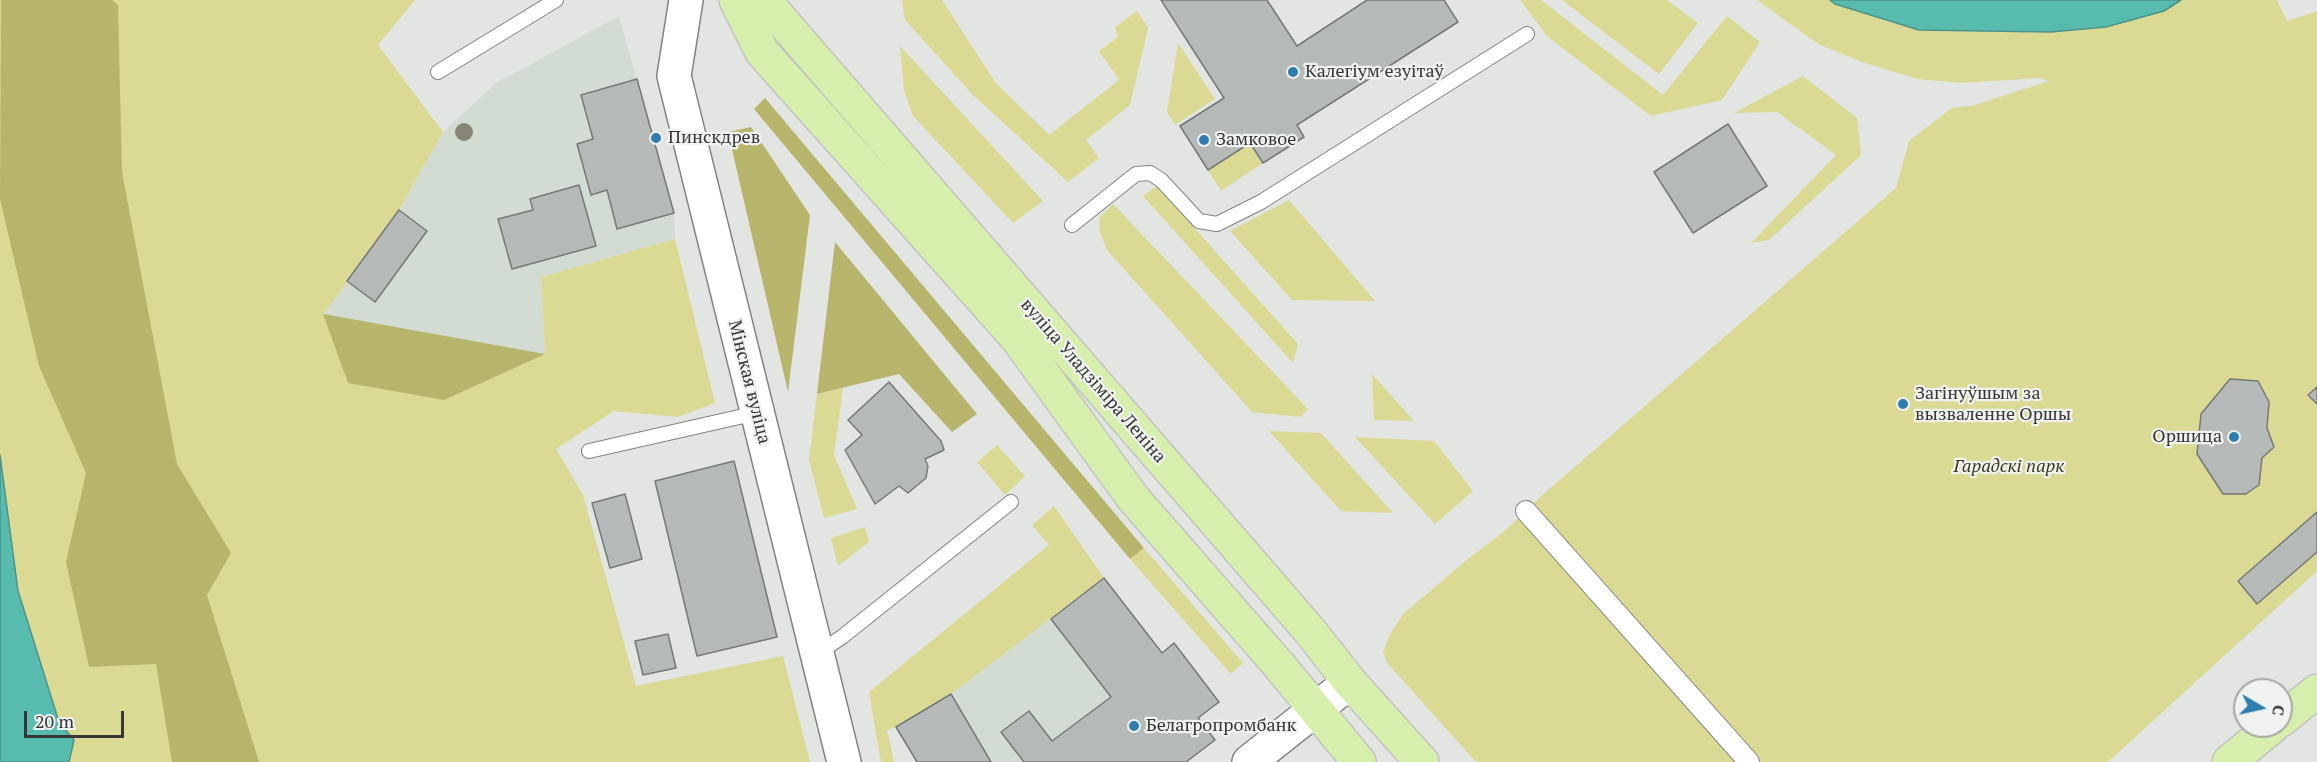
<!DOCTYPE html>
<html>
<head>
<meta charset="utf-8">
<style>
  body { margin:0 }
  #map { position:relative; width:2317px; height:762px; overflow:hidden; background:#e2e5e2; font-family:"PT Serif",serif }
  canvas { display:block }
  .north { position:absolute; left:2233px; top:678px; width:60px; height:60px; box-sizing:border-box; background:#eff2ef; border:2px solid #a5a7a5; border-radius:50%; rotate:99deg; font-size:16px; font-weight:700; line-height:24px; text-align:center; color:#353635 }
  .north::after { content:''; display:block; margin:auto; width:21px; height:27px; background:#2f7cae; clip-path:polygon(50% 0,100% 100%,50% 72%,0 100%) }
  .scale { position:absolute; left:24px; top:711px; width:100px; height:27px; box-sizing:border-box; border:3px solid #353635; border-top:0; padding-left:8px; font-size:18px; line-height:21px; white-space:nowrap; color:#353635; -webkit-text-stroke:4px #eff2ef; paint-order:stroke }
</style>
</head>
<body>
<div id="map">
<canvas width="2317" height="762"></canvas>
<div class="north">С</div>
<div class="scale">20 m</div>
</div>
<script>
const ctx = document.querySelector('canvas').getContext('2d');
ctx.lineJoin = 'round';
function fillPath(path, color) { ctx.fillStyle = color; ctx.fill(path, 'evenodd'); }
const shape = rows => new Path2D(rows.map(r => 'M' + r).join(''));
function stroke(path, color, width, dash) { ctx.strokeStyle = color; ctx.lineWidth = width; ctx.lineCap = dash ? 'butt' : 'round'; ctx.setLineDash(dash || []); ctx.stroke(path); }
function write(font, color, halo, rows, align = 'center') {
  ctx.font = font + ' "PT Serif",serif'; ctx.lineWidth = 4.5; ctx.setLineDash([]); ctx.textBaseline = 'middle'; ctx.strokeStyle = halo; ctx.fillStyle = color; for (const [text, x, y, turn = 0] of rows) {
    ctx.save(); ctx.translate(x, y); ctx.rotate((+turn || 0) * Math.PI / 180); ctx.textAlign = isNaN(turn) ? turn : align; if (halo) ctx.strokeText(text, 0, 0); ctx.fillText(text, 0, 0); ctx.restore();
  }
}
fillPath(shape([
  [619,16,674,213,675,239,541,277,545,354,324,314,399,210,443,132,496,83],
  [1104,578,1161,653,1174,643,1219,702,1198,718,1215,740,1186,762,917,762,896,727,951,694]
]), '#d3dcd3');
fillPath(shape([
  [0,0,415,0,378,45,443,132,399,210,324,314,348,383,545,354,541,277,675,239,715,403,678,417,614,411,556,449,583,495,636,686,783,656,810,762,69,762,74,740,59,722,18,591,0,455],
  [902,0,942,0,995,82,1049,135,1119,80,1099,51,1118,37,1115,27,1137,11,1148,28,1130,105,1086,140,1099,158,1068,182,973,95,905,20],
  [1520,0,1541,0,1663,95,1727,16,1760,42,1722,100,1651,116,1548,37],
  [1562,0,1667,0,1698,23,1659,74],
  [1757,0,1830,0,1836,4,1919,30,2051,32,2106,27,2164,11,2181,0,2277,0,2287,21,2317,11,2317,571,2108,762,1476,762,1388,664,1383,653,1389,636,1403,614,1469,558,1507,529,1546,492,1896,188,1909,141,1952,108,1975,105,2049,81,2039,78,1962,83,1917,79,1862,62,1818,44],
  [1178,43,1215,99,1175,125,1167,112],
  [900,46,1043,201,1013,223,913,116,904,90],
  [1803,76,1857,118,1861,155,1769,240,1751,243,1836,155,1777,112,1734,113],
  [1250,143,1263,163,1221,191,1208,170],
  [1157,186,1298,344,1293,363,1143,196],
  [1289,200,1375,301,1292,300,1230,231],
  [1113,204,1308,409,1300,417,1252,412,1107,250,1099,230,1100,217],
  [1372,374,1414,421,1374,420],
  [843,388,834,455,857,509,824,518,809,460,817,394],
  [1269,431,1321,433,1393,513,1341,511],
  [1355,437,1434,441,1473,491,1435,524],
  [997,445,1025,476,1005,495,977,462],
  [1054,506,1104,578,951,694,896,727,887,730,894,762,881,762,869,692,1049,545,1032,525],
  [865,527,869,542,838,566,831,538],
  [1144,548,1243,663,1231,674,1130,559]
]), '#dbda94');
fillPath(shape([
  [1,0,112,0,118,5,122,172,177,464,231,553,207,595,259,762,172,762,156,664,89,667,66,562,86,473,39,366,0,199],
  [765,98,1144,548,1130,559,754,109],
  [751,127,810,215,788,392,728,132],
  [835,242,977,414,952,432,899,374,817,394],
  [323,314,324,314,545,354,444,400,348,383]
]), '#b7b56c');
const water = shape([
  [1830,0,2181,0,2164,11,2106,27,2051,32,1919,30,1835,4,1830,0],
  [0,455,18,591,59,722,74,740,69,762,0,762,0,455]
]);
fillPath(water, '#57bbae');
stroke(water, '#4d938a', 1.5);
const building = shape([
  [1161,0,1267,0,1297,46,1367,0,1444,0,1458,22,1297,125,1304,137,1263,163,1250,143,1208,170,1180,126,1224,98,1161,0],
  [637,79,674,213,617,229,607,190,591,195,577,144,593,139,581,95,637,79],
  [1728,124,1767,186,1693,233,1654,172,1728,124],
  [579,185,596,246,512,269,498,219,533,210,530,199,579,185],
  [399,210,427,231,375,302,347,281,399,210],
  [2230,379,2258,381,2269,402,2267,428,2274,447,2262,458,2259,485,2246,494,2223,494,2197,454,2201,414,2230,379],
  [889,382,941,441,944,450,925,459,928,466,926,478,908,493,899,486,875,504,845,450,862,435,848,420,889,382],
  [2317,387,2317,404,2308,395,2317,387],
  [734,461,777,637,697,656,655,481,734,461],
  [625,494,642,559,610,568,592,503,625,494],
  [2317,512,2317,552,2257,604,2238,581,2317,512],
  [1104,578,1162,653,1174,643,1219,702,1198,718,1215,740,1186,762,1024,762,1001,732,1029,711,1052,741,1111,697,1051,619,1104,578],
  [668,634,676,668,643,675,635,641,668,634],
  [951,694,991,762,917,762,896,727,951,694]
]);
fillPath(building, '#b5b9b7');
stroke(building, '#757977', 1.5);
const service = shape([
  [438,72,556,0],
  [1072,225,1136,174,1150,173,1161,180,1199,221,1217,224,1261,202,1527,34],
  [589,451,757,413],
  [818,653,842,637,1011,502]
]);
const pedestrian = shape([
  [1526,511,1749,762]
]);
const tertiary = shape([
  [686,0,674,76,844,762],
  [1249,762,1350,682]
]);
const primary = shape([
  [736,0,762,52,1017,338,1133,498,1278,664,1359,762],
  [764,0,1310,631,1350,682,1422,762],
  [2281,720,2317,691],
  [2229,762,2273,726]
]);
stroke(service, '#818381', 16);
stroke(pedestrian, '#818381', 22);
stroke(tertiary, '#818381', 36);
stroke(primary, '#c2c3c2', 36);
stroke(service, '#fff', 14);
stroke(pedestrian, '#fff', 20);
stroke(tertiary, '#fff', 33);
stroke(primary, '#d6efac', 33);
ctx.fillStyle = '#858673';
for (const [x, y] of [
  [464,132]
]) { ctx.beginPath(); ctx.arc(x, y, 9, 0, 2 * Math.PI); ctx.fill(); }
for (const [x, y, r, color] of [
  [1293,72,6,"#2f7cae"],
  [656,138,6,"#2f7cae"],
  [1204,140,6,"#2f7cae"],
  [1903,404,6,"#2f7cae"],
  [2234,437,6,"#2f7cae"],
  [1134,726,6,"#2f7cae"]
]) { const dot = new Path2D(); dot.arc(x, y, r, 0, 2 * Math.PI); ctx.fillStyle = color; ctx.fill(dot); stroke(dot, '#eff2ef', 2); }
write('18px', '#353635', '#eff2ef', [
  ["Калегіум езуітаў",1305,72],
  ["Пинскдрев",668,138],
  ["Замковое",1216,140],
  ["Загінуўшым за",1915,394],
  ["вызваленне Оршы",1915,415],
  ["Оршица",2222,437,"right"],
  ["Белагропромбанк",1146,726]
], 'left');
write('18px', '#353635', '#eff2ef', [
  ["вуліца Уладзіміра Леніна",1093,381,49],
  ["Мінская вуліца",749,382,76]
]);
write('italic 18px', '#393818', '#eff2ef', [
  ["Гарадскі парк",2009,467]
]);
</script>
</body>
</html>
